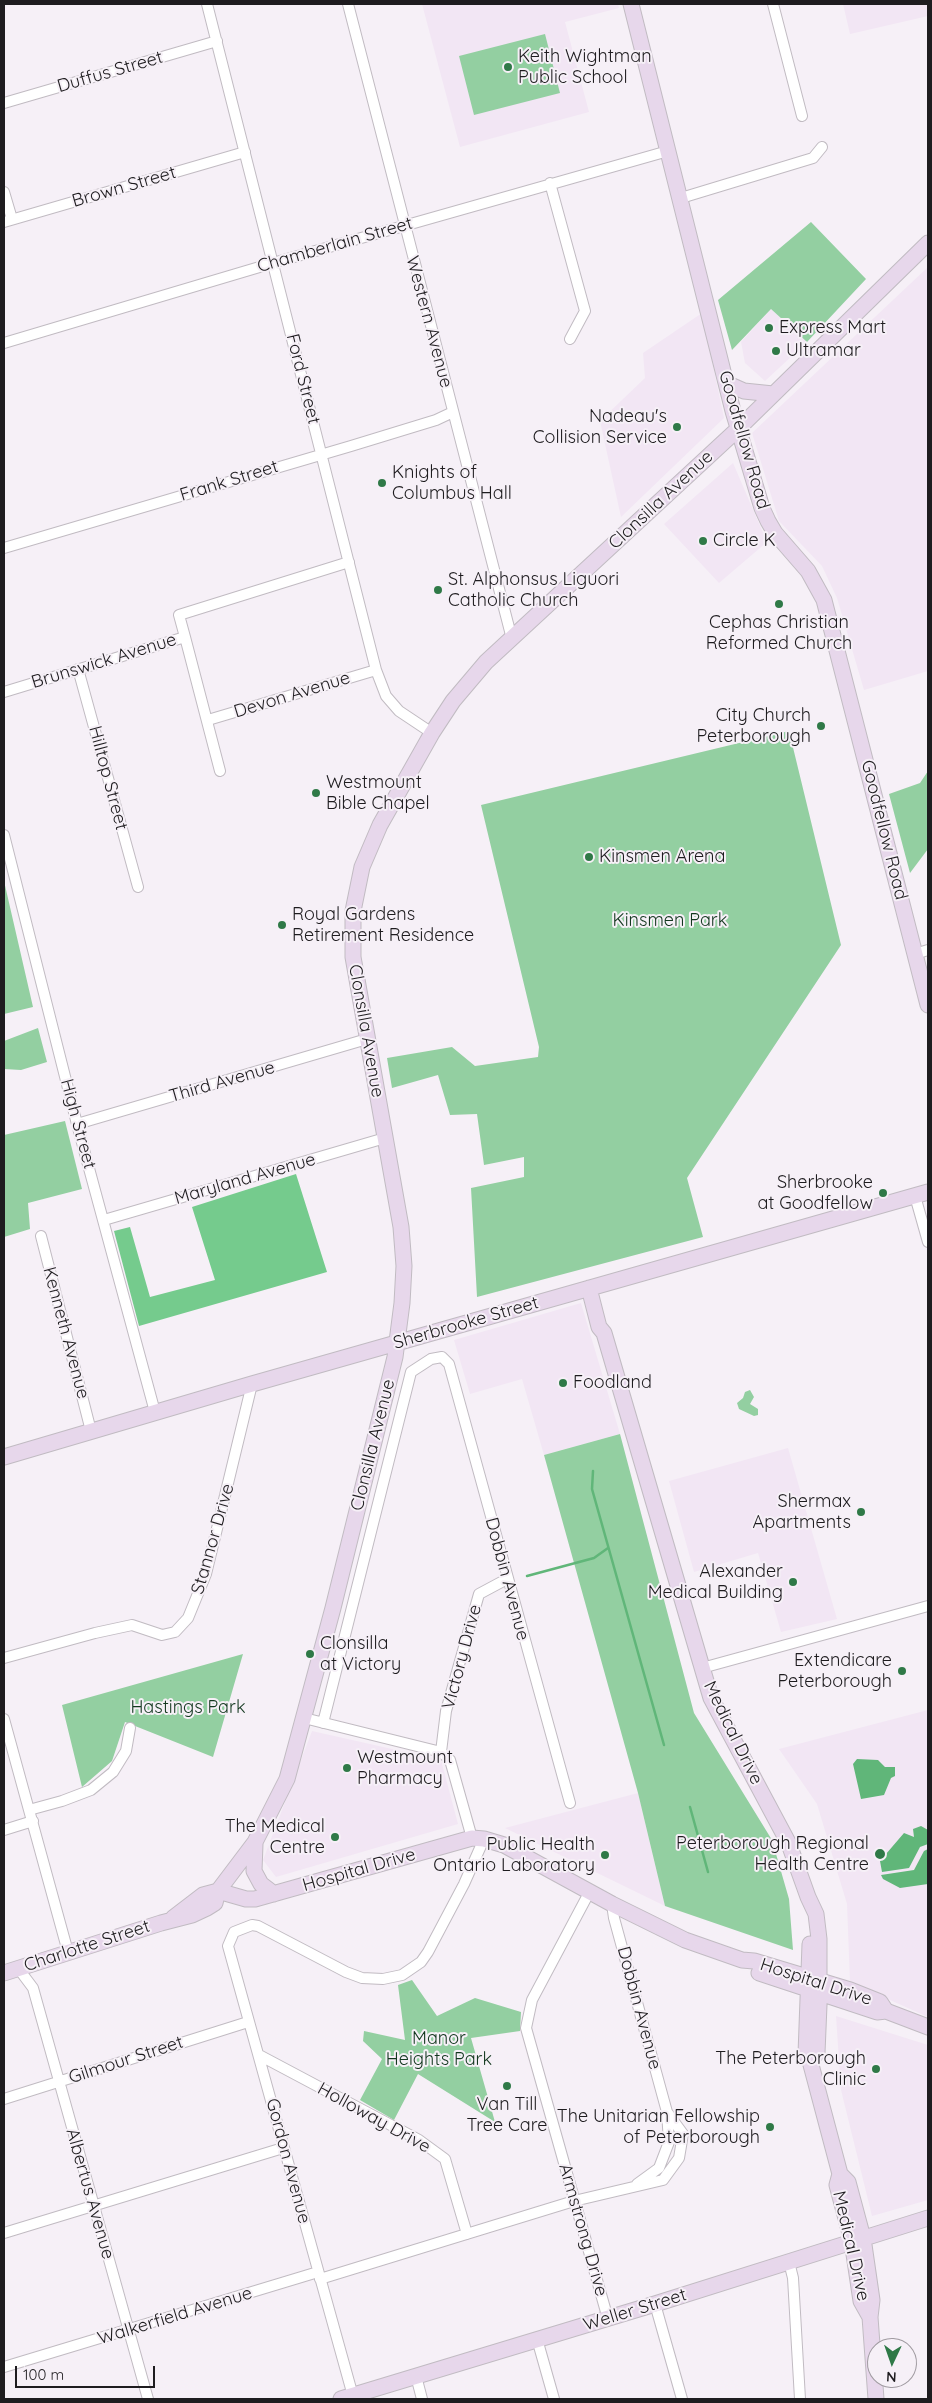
<!DOCTYPE html>
<html>
<head>
<meta charset="utf-8">
<style>
  body { margin:0 }
  #map { position:relative; width:932px; height:2403px; overflow:hidden; background:#f6f0f7; font-family:Quicksand,sans-serif }
  canvas { display:block }
  .frame { position:absolute; inset:0; border:5px solid #1e1c1f; pointer-events:none }
  .north { position:absolute; left:867px; top:2338px; width:50px; height:50px; box-sizing:border-box; background:#f6f0f7; border:1px solid #a09ba1; border-radius:50%; rotate:183deg; font-size:14px; font-weight:700; line-height:20px; text-align:center; color:#1e1c1f }
  .north::after { content:''; display:block; margin:auto; width:18px; height:22px; background:#2f7947; clip-path:polygon(50% 0,100% 100%,50% 72%,0 100%) }
  .scale { position:absolute; left:15px; top:2366px; width:140px; height:22px; box-sizing:border-box; border:2px solid #1e1c1f; border-top:0; padding-left:6px; font-size:15px; line-height:18px; white-space:nowrap; color:#1e1c1f; -webkit-text-stroke:4px #f6f0f7; paint-order:stroke }
</style>
</head>
<body>
<div id="map">
<canvas width="932" height="2403"></canvas>
<div class="frame"></div>
<div class="north">N</div>
<div class="scale">100 m</div>
</div>
<script>
const ctx = document.querySelector('canvas').getContext('2d');
ctx.lineJoin = 'round';
function fillPath(path, color) { ctx.fillStyle = color; ctx.fill(path, 'evenodd'); }
const shape = rows => new Path2D(rows.map(r => 'M' + r).join(''));
function stroke(path, color, width, dash) { ctx.strokeStyle = color; ctx.lineWidth = width; ctx.lineCap = dash ? 'butt' : 'round'; ctx.setLineDash(dash || []); ctx.stroke(path); }
function write(font, color, halo, rows, align = 'center') {
  ctx.font = font + ' Quicksand,sans-serif'; ctx.lineWidth = 4; ctx.setLineDash([]); ctx.textBaseline = 'middle'; ctx.strokeStyle = halo; ctx.fillStyle = color; for (const [text, x, y, turn = 0] of rows) {
    ctx.save(); ctx.translate(x, y); ctx.rotate((+turn || 0) * Math.PI / 180); ctx.textAlign = isNaN(turn) ? turn : align; if (halo) ctx.strokeText(text, 0, 0); ctx.fillText(text, 0, 0); ctx.restore();
  }
}
fillPath(shape([
  [422,4,618,4,619,8,565,22,589,112,460,147],
  [843,4,928,4,928,16,850,34],
  [928,267,928,671,864,690,837,598,822,566,779,521,752,433],
  [771,309,807,342,765,381,745,363,741,342],
  [702,313,724,418,621,517,600,421,645,378,643,353],
  [733,463,767,542,719,583,664,524],
  [581,1303,620,1434,544,1455,522,1379,470,1394,454,1340],
  [788,1448,837,1619,781,1632,758,1553,694,1572,669,1481],
  [928,1710,928,2017,850,1982,847,1904,817,1804,779,1749],
  [312,1731,441,1760,458,1824,276,1877,263,1860],
  [638,1793,665,1906,505,1828],
  [836,2016,928,2045,928,2200,872,2216,841,2090]
]), '#f2e6f4');
fillPath(shape([
  [545,34,560,93,474,115,459,56],
  [811,222,866,279,807,342,771,309,732,350,718,300],
  [789,731,841,945,687,1178,703,1237,477,1297,471,1188,524,1177,524,1157,484,1165,477,1114,450,1115,438,1075,392,1088,387,1058,452,1047,475,1066,538,1057,539,1047,481,805],
  [928,771,928,849,910,873,889,794,920,783],
  [4,881,33,1007,4,1014],
  [38,1028,47,1062,21,1070,4,1069,4,1041],
  [65,1121,82,1189,28,1203,30,1229,4,1237,4,1135],
  [750,1390,754,1397,750,1404,758,1409,758,1415,754,1416,739,1409,737,1403,743,1398,745,1392],
  [620,1434,694,1713,772,1840,789,1899,793,1950,665,1906,638,1793,544,1455],
  [243,1654,213,1757,125,1722,112,1761,82,1787,62,1705],
  [412,1980,437,2016,475,1998,521,2012,520,2031,471,2038,495,2122,418,2074,394,2120,360,2100,382,2059,363,2041,364,2031,405,2040,398,1985]
]), '#93cfa1');
fillPath(shape([
  [296,1174,327,1272,139,1326,114,1231,130,1227,150,1297,215,1280,192,1207]
]), '#75cb8d');
fillPath(shape([
  [857,1759,878,1760,885,1767,895,1767,895,1776,891,1778,884,1795,861,1799,853,1764],
  [921,1826,928,1830,928,1844,920,1847,909,1868,882,1872,880,1861,904,1833,914,1837,913,1829],
  [928,1849,928,1884,900,1888,883,1879,881,1875,914,1870,924,1851]
]), '#60b679');
stroke(shape([
  [593,1471,592,1489,664,1745],
  [527,1576,594,1558,608,1548],
  [690,1807,708,1872]
]), '#60b679', 2.5);
const street = shape([
  [207,4,376,670,386,696,399,711,432,733],
  [348,4,512,639],
  [773,4,802,116],
  [4,103,217,41],
  [550,183,585,311,570,339],
  [4,192,12,219],
  [681,198,813,158,822,147],
  [4,222,245,152],
  [4,343,273,263,668,151],
  [4,548,351,446,436,420,453,412],
  [185,637,220,771],
  [78,669,138,887],
  [4,692,185,637,179,615,349,562],
  [208,720,376,670],
  [4,835,77,1124,155,1412],
  [915,954,928,950],
  [77,1124,367,1039],
  [915,1196,928,1242],
  [104,1220,385,1138],
  [41,1236,91,1431],
  [4,1658,95,1633,132,1625,162,1635,175,1632,188,1618,206,1574,252,1384],
  [702,1668,928,1606],
  [304,1718,441,1752,450,1760,472,1838],
  [4,1719,68,1952],
  [323,1723,411,1372,431,1359,442,1357,449,1364,570,1803],
  [441,1752,446,1711,479,1594,507,1579],
  [29,1810,62,1801,91,1790,113,1772,126,1751,130,1728],
  [4,1830,33,1821],
  [590,1891,532,2000,526,2028,608,2319],
  [612,1904,614,1918,667,2112,669,2142,659,2168,637,2184],
  [18,1968,33,1988,148,2399],
  [259,2055,419,2140,445,2159,467,2234],
  [4,2099,248,2022],
  [4,2233,283,2148],
  [789,2262,793,2278,800,2399],
  [320,2279,574,2201,663,2180,679,2158,683,2134,667,2112],
  [655,2304,682,2399],
  [537,2339,554,2399],
  [4,2367,318,2272],
  [416,2376,422,2399],
  [353,2396,228,1946,234,1932,252,1925,258,1926,346,1972,362,1978,383,1979,402,1975,421,1962,428,1952,464,1884,484,1839]
]);
const secondary = shape([
  [631,4,733,411,762,508,768,521,775,533,808,571,824,600,928,1005],
  [726,383,744,391,773,394],
  [589,1288,599,1327,604,1333,711,1698,789,1844,808,1897,816,1914,819,1939,819,2005,817,2053,810,2061],
  [4,1457,252,1384,928,1192],
  [255,1844,254,1871,261,1884,274,1894],
  [173,1918,203,1895,218,1891,246,1899,255,1899,472,1838,484,1839,504,1845,612,1904,685,1940,742,1960,754,1961,850,1990,880,2002,886,2011],
  [810,1944,806,2054,810,2061,840,2174,848,2182,863,2238,872,2300,870,2317,876,2399],
  [4,1973,161,1923,192,1915,207,1908,215,1903,218,1891,255,1842,287,1779,333,1608,395,1357,402,1303,404,1266,401,1227,353,957,353,911,362,867,380,825,432,733,453,701,486,662,739,428,928,243],
  [759,1973,877,2012,886,2011,928,2027],
  [840,2174,837,2185,852,2241,861,2301,870,2317],
  [341,2399,655,2304,928,2218]
]);
stroke(street, '#c1bbc2', 12);
stroke(secondary, '#c1bbc2', 17);
stroke(street, '#fff', 10);
stroke(secondary, '#e7d7eb', 15);
for (const [x, y, r, color] of [
  [508,67,5,"#2f7947"],
  [769,328,5,"#2f7947"],
  [776,351,5,"#2f7947"],
  [677,427,5,"#2f7947"],
  [382,483,5,"#2f7947"],
  [703,541,5,"#2f7947"],
  [438,590,5,"#2f7947"],
  [779,604,5,"#2f7947"],
  [821,726,5,"#2f7947"],
  [316,793,5,"#2f7947"],
  [589,857,5,"#2f7947"],
  [282,925,5,"#2f7947"],
  [883,1193,5,"#2f7947"],
  [563,1383,5,"#2f7947"],
  [861,1512,5,"#2f7947"],
  [793,1582,5,"#2f7947"],
  [310,1654,5,"#2f7947"],
  [902,1671,5,"#2f7947"],
  [347,1768,5,"#2f7947"],
  [335,1837,5,"#2f7947"],
  [880,1854,6,"#2f7947"],
  [605,1855,5,"#2f7947"],
  [876,2069,5,"#2f7947"],
  [507,2086,5,"#2f7947"],
  [770,2127,5,"#2f7947"]
]) { const dot = new Path2D(); dot.arc(x, y, r, 0, 2 * Math.PI); ctx.fillStyle = color; ctx.fill(dot); stroke(dot, '#f6f0f7', 2); }
write('18px', '#1e1c1f', '#f6f0f7', [
  ["Keith Wightman",518,57],
  ["Public School",518,78],
  ["Express Mart",779,328],
  ["Ultramar",786,351],
  ["Nadeau's",667,417,"right"],
  ["Collision Service",667,438,"right"],
  ["Knights of",392,473],
  ["Columbus Hall",392,494],
  ["Circle K",713,541],
  ["St. Alphonsus Liguori",448,580],
  ["Catholic Church",448,601],
  ["Cephas Christian",779,623,"center"],
  ["Reformed Church",779,644,"center"],
  ["City Church",811,716,"right"],
  ["Peterborough",811,737,"right"],
  ["Westmount",326,783],
  ["Bible Chapel",326,804],
  ["Kinsmen Arena",599,857],
  ["Royal Gardens",292,915],
  ["Retirement Residence",292,936],
  ["Sherbrooke",873,1183,"right"],
  ["at Goodfellow",873,1204,"right"],
  ["Foodland",573,1383],
  ["Shermax",851,1502,"right"],
  ["Apartments",851,1523,"right"],
  ["Alexander",783,1572,"right"],
  ["Medical Building",783,1593,"right"],
  ["Clonsilla",320,1644],
  ["at Victory",320,1665],
  ["Extendicare",892,1661,"right"],
  ["Peterborough",892,1682,"right"],
  ["Westmount",357,1758],
  ["Pharmacy",357,1779],
  ["The Medical",325,1827,"right"],
  ["Centre",325,1848,"right"],
  ["Peterborough Regional",869,1844,"right"],
  ["Health Centre",869,1865,"right"],
  ["Public Health",595,1845,"right"],
  ["Ontario Laboratory",595,1866,"right"],
  ["The Peterborough",866,2059,"right"],
  ["Clinic",866,2080,"right"],
  ["Van Till",507,2105,"center"],
  ["Tree Care",507,2126,"center"],
  ["The Unitarian Fellowship",760,2117,"right"],
  ["of Peterborough",760,2138,"right"]
], 'left');
write('18px', '#1e1c1f', '#f6f0f7', [
  ["Duffus Street",110,72,-16],
  ["Brown Street",124,187,-16],
  ["Chamberlain Street",335,245,-16],
  ["Western Avenue",429,322,75],
  ["Ford Street",303,379,76],
  ["Goodfellow Road",744,440,74],
  ["Frank Street",229,481,-17],
  ["Clonsilla Avenue",661,500,-43],
  ["Brunswick Avenue",104,661,-17],
  ["Devon Avenue",292,695,-17],
  ["Hilltop Street",108,778,75],
  ["Goodfellow Road",884,830,76],
  ["Clonsilla Avenue",366,1031,80],
  ["Third Avenue",222,1082,-16],
  ["High Street",78,1124,75],
  ["Maryland Avenue",245,1179,-16],
  ["Sherbrooke Street",466,1323,-16],
  ["Kenneth Avenue",66,1333,75],
  ["Clonsilla Avenue",373,1445,-76],
  ["Stannor Drive",213,1539,-74],
  ["Dobbin Avenue",507,1579,75],
  ["Victory Drive",462,1657,-75],
  ["Medical Drive",733,1733,64],
  ["Hospital Drive",359,1870,-16],
  ["Charlotte Street",87,1946,-18],
  ["Hospital Drive",816,1982,18],
  ["Dobbin Avenue",639,2008,75],
  ["Gilmour Street",126,2060,-18],
  ["Holloway Drive",374,2118,29],
  ["Gordon Avenue",288,2161,75],
  ["Albertus Avenue",90,2194,74],
  ["Armstrong Drive",583,2230,74],
  ["Medical Drive",851,2246,77],
  ["Weller Street",635,2310,-17],
  ["Walkerfield Avenue",175,2316,-17]
]);
write('18px', '#12371e', '#f6f0f7', [
  ["Kinsmen Park",670,921],
  ["Hastings Park",188,1708],
  ["Manor",439,2039],
  ["Heights Park",439,2060]
]);
</script>
</body>
</html>
